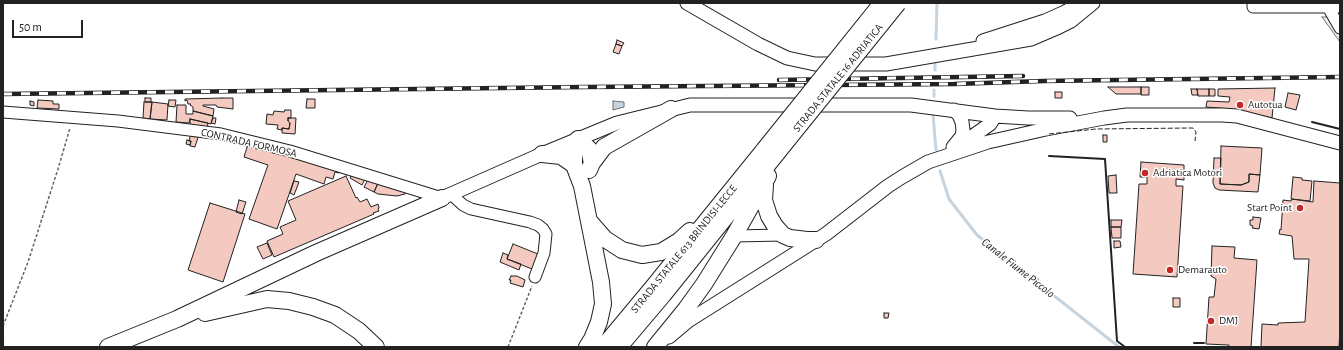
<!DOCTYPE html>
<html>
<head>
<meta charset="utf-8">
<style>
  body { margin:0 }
  #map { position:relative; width:1343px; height:350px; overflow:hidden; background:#fff; font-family:"Alegreya Sans",sans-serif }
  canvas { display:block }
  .frame { position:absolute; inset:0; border:4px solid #222; pointer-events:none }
  .scale { position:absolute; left:12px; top:20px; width:71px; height:18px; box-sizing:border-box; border:2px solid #222; border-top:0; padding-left:5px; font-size:12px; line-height:14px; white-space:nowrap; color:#222; -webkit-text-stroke:3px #fff; paint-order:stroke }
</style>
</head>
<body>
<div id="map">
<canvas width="1343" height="350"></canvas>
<div class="frame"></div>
<div class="scale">50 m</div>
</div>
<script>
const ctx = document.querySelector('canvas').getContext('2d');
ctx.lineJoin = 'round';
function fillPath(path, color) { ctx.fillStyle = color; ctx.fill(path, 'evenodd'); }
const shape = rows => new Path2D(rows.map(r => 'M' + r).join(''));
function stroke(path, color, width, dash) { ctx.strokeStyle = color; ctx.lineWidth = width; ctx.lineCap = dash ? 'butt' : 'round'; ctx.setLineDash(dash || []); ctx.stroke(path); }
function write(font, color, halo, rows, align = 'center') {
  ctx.font = font + ' "Alegreya Sans",sans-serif'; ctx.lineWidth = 3; ctx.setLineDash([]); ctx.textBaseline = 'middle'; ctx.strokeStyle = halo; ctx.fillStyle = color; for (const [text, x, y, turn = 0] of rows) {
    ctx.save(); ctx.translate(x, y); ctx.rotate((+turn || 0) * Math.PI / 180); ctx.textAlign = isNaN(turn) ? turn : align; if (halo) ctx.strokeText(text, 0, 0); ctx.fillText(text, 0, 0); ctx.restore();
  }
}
const parking = shape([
  [1322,17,1340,17,1340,42,1322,17]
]);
fillPath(parking, '#ededed');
stroke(parking, '#6f6f6f', 1);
const water = shape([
  [613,101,624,102,624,107,613,110,613,101]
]);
fillPath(water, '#c7d3dd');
stroke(water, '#6f6f6f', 1);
stroke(shape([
  [936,39,937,3],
  [935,70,935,63],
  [934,90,934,96],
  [933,114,936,150],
  [940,171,949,199,977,235,1119,347]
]), '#c7d3dd', 3);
const building = shape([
  [617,40,624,43,622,46,616,44,617,40],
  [616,44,622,46,619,54,613,52,616,44],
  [1108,87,1141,87,1141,94,1116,94,1108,87],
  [1141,87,1149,87,1149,95,1141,95,1141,87],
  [1275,88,1272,118,1232,109,1206,107,1207,101,1229,102,1230,97,1218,96,1218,89,1275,88],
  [1191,89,1197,89,1198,95,1192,95,1191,89],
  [1197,89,1209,89,1209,96,1198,96,1197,89],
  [1209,89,1215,89,1215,96,1209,96,1209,89],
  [1055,92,1062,92,1062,98,1055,98,1055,92],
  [1288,93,1300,95,1296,110,1285,107,1288,93],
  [145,98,151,98,151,102,145,102,145,98],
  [222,98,233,98,233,109,217,107,216,105,203,105,203,106,214,109,213,116,193,111,193,107,190,105,191,104,188,104,187,100,185,101,185,99,222,98],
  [307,99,315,99,315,108,306,108,307,99],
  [38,100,53,101,53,104,59,104,59,109,37,108,38,100],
  [169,100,176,100,175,107,168,106,169,100],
  [30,101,34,102,34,106,30,105,30,101],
  [144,102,152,102,150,119,143,118,144,102],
  [152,102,168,104,167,120,150,119,152,102],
  [177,105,186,105,186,114,193,114,193,111,213,116,211,124,190,119,189,123,176,122,177,105],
  [285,110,291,110,291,118,288,118,288,121,290,123,289,129,282,128,282,130,277,129,278,125,266,124,267,114,273,115,274,111,284,112,285,110],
  [213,118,216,118,215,124,211,123,213,118],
  [288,118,296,118,295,134,282,133,282,128,289,129,290,123,288,121,288,118],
  [190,119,208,123,207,129,190,124,190,119],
  [191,133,193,134,192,136,195,137,196,133,199,134,195,147,190,146,191,141,189,141,191,133],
  [1103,135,1107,135,1107,142,1103,142,1103,135],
  [187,140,191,141,190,145,186,144,187,140],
  [248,144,341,169,339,173,335,172,333,179,326,177,324,184,296,174,277,229,249,219,268,165,244,157,248,144],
  [1221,146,1262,148,1260,175,1249,174,1249,182,1241,185,1220,184,1221,146],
  [1214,158,1221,158,1220,184,1241,185,1249,182,1249,174,1260,175,1258,192,1219,190,1215,188,1213,183,1214,158],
  [1141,162,1184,165,1184,180,1176,179,1176,186,1183,186,1177,277,1133,274,1139,184,1147,184,1147,177,1140,177,1141,162],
  [353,173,366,177,362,185,350,178,353,173],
  [1116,175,1117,193,1109,193,1108,176,1116,175],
  [346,176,356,198,357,197,360,202,367,199,371,207,378,204,379,208,378,209,379,211,373,213,374,214,274,257,267,241,283,234,280,227,296,220,288,201,346,176],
  [1293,177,1302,178,1302,180,1312,181,1310,201,1291,199,1293,177],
  [369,178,379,181,374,192,364,187,369,178],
  [294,181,299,182,294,195,290,193,294,181],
  [379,181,408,189,405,194,397,196,378,194,374,192,379,181],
  [1314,181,1340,183,1340,329,1339,347,1261,347,1262,324,1278,325,1278,323,1305,322,1309,259,1294,259,1292,236,1279,234,1280,229,1281,230,1283,200,1291,201,1292,199,1313,202,1314,181],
  [239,200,246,202,242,214,236,212,239,200],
  [210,203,245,214,223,282,188,270,210,203],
  [1253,217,1261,218,1259,229,1252,228,1253,226,1250,225,1250,220,1253,220,1253,217],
  [1111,220,1122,220,1121,227,1111,227,1111,220],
  [1111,227,1121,227,1121,238,1112,238,1111,227],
  [1114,241,1120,241,1121,247,1114,248,1114,241],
  [267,243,272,255,263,259,257,247,267,243],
  [513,244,538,254,532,269,507,259,513,244],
  [1212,246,1235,247,1234,258,1257,260,1251,347,1229,347,1229,345,1206,344,1209,297,1214,297,1216,279,1211,276,1212,246],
  [503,253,508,255,507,259,521,264,519,270,500,262,503,253],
  [511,276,517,276,525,280,523,287,510,283,511,280,509,280,511,276],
  [1173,298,1180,298,1180,307,1173,307,1173,298],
  [884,313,889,313,888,318,884,318,884,313]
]);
fillPath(building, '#f3c9c0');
stroke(building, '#222', 1);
const minor = shape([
  [1253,3,1253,7,1340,7],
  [1328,7,1340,28],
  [3,112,118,121,221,134,290,151,442,198],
  [451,194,463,205,471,209,530,222,538,225,543,229,546,234,544,253,535,277],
  [734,236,783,235]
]);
const major = shape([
  [687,3,758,44,787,58,815,64,886,64,1031,39,1059,27,1071,21,1093,3],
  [983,41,1045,21,1065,12,1082,3],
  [953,147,962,136,963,130,962,122,959,115,954,110],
  [956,148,990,124,995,116],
  [442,198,542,154,617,123,690,105,911,105,995,116,1028,118,1070,118],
  [669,337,688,321,826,234,888,186,902,177,928,162,988,142,1046,129,1104,118,1127,115,1222,115,1237,116,1340,143]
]);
const highway = shape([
  [542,154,561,156,574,165],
  [589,170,592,163,604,147,671,109],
  [765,185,764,200,769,216,775,226,783,235,790,238,807,240,816,240],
  [590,222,605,239,622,250,642,255,661,252,679,241,690,231],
  [205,313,267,299,289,301,313,307,335,315,359,331,376,347],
  [108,347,177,319,316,253,442,198],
  [587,347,592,339,599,322,603,304,601,282,582,186,574,165,574,152,578,139,589,149,592,163],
  [603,347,653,287,764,150],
  [619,347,663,295,777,153],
  [655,347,686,309,704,284,734,236,768,176]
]);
stroke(minor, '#222', 13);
stroke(major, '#222', 15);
stroke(highway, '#222', 18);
stroke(shape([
  [3,326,28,262,58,169,70,128],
  [3,339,4,344],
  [508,347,532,286]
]), '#646464', 1.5, [3, 2]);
stroke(minor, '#fff', 11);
stroke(major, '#fff', 13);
stroke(highway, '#fff', 16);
const rail = shape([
  [779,80,1023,76],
  [3,94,585,87,954,84,1044,81,1340,77]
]);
stroke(rail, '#222', 4.5);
stroke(rail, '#fff', 3, [9]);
const highwayBridge = shape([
  [764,150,882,3],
  [777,153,898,3]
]);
stroke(highwayBridge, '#222', 18, []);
stroke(highwayBridge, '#fff', 16);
stroke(shape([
  [1049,134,1096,129,1190,128,1193,128,1196,132,1195,141]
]), '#222', 1, [5, 2]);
stroke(shape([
  [1312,122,1340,129],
  [1049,156,1105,159,1117,341,1125,347],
  [1194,343,1204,343]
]), '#222', 2);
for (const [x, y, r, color] of [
  [1240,105,4,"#c62828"],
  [1145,173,4,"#c62828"],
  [1300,208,4,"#c62828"],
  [1170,270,4,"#c62828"],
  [1211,321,4,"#c62828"]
]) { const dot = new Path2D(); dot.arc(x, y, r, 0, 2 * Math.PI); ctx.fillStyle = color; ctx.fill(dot); stroke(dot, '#fff', 1.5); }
write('11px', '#222', '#fff', [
  ["STRADA STATALE 16 ADRIATICA",838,78,-51],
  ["CONTRADA FORMOSA",249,143,13],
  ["STRADA STATALE 613 BRINDISI-LECCE",684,249,-51]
]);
write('11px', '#222', '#fff', [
  ["Autotua",1248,105],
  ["Adriatica Motori",1153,173],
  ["Start Point",1292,208,"right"],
  ["Demarauto",1178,270],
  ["DMJ",1219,321]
], 'left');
write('italic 12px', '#222', '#fff', [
  ["Canale Fiume Piccolo",1018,268,38]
]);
</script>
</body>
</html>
